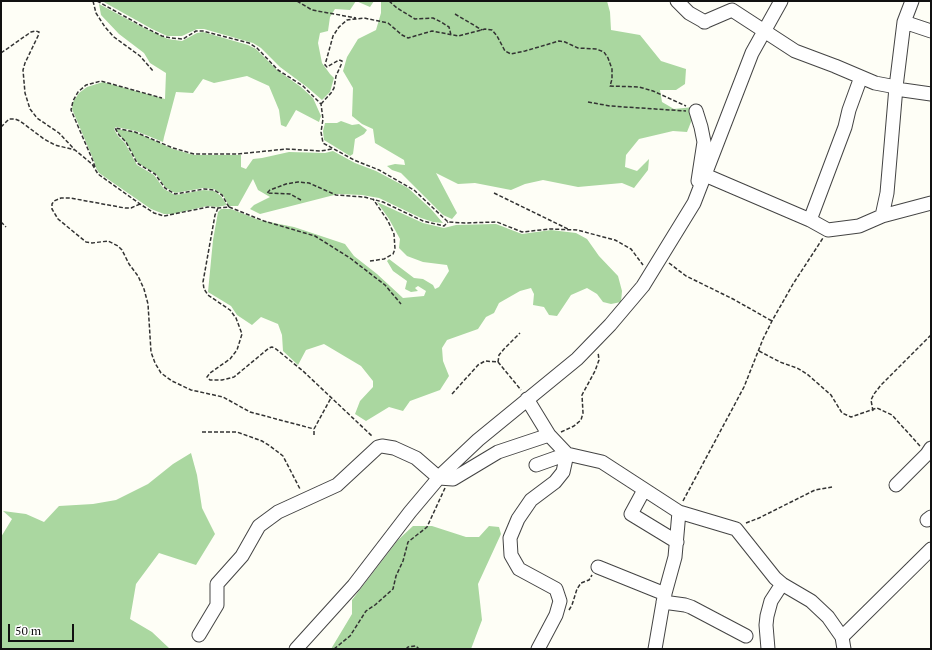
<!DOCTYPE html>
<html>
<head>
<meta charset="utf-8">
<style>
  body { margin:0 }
  #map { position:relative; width:932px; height:650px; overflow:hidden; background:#fefef6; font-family:"PT Serif",serif }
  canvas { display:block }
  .frame { position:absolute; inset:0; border:2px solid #111; pointer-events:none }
  .scale { position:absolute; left:8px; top:624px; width:66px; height:18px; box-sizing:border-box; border:2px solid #111; border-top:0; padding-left:5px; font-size:12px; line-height:14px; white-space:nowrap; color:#111; -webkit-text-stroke:3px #fff; paint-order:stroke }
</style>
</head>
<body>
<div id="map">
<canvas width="932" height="650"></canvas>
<div class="frame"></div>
<div class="scale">50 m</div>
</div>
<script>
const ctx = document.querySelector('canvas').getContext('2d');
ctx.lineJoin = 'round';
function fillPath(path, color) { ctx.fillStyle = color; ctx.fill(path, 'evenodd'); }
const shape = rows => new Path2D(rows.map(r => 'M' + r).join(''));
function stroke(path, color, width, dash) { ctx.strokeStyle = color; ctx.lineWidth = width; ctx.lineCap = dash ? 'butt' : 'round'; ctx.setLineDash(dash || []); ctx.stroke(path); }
fillPath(shape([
  [102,1,374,1,370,7,356,1,350,10,335,9,330,17,328,31,320,33,318,43,322,63,330,74,334,78,330,92,322,100,307,87,280,67,261,48,253,43,204,29,197,29,182,36,167,36,152,29],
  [381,1,607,1,610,12,611,30,640,35,661,61,686,69,685,84,676,90,660,90,662,102,674,109,694,107,693,117,687,132,673,131,639,139,626,155,625,167,637,171,649,159,648,170,634,188,622,183,578,187,543,180,525,184,511,190,475,183,458,184,436,173,457,213,452,219,443,215,401,173,392,170,387,166,395,164,405,165,404,160,375,143,373,129,362,124,352,116,353,88,343,71,347,57,358,39,376,30,381,13],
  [99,4,142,27,168,39,182,41,197,33,203,32,248,45,256,49,277,70,301,87,313,98,321,116,319,122,296,110,286,127,281,125,279,110,269,86,247,76,214,83,203,79,193,93,176,92,164,137,163,142,136,131,116,127,114,129,118,136,125,143,137,165,154,175,164,189,175,195,204,190,214,191,221,196,227,205,218,207,207,206,173,214,164,214,151,209,99,173,96,168,94,161,72,109,73,102,79,93,87,87,103,82,165,99,166,73,150,63,144,53,119,34,101,15],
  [341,121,352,125,359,124,367,130,364,134,355,139,353,154,350,156,324,140,323,131,325,123,337,123],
  [116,129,135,132,173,149,194,155,241,155,241,167,246,169,253,159,262,158,289,152,325,153,333,151,355,163,376,171,408,188,431,209,443,223,433,222,421,218,379,198,362,195,338,194,260,214,250,209,254,205,270,197,258,190,253,179,238,206,229,206,223,195,214,189,203,188,175,193,165,187,156,174,138,163,126,142,119,135],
  [377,202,423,223,444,228,456,225,496,224,522,234,551,230,576,233,587,239,599,256,618,276,622,291,621,302,611,304,603,302,597,294,587,288,571,295,557,316,549,315,544,307,533,305,534,294,531,288,520,291,499,303,494,313,486,317,478,329,447,340,442,348,443,361,449,376,440,390,410,401,403,411,389,407,366,421,355,414,360,401,373,387,373,381,361,366,324,344,306,350,298,365,283,351,282,335,278,324,261,317,252,325,237,315,231,306,208,292,213,240,218,212,221,209,231,209,259,220,294,227,345,244,354,256,377,274,403,298,424,296,426,291,418,286,415,288,418,291,411,292,405,289,407,281,393,271,387,261,389,259,414,278,423,279,433,285,435,289,439,287,449,271,447,265,423,262,407,256,399,248,400,239,389,219],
  [191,453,197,475,202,508,215,534,196,565,159,553,136,584,130,619,152,632,170,649,1,649,1,537,12,519,3,511,26,514,44,522,59,506,93,504,116,500,148,484,173,464],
  [413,526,432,526,466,537,479,537,489,526,499,527,501,534,478,584,482,620,471,649,331,649,352,614,352,600,398,540]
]), '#aad7a0');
const minor = shape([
  [677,1,689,13,705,22],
  [704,22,732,10,795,51,835,66,875,83,896,87],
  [904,22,931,31],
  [896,89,931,94],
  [696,111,701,127,704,142,698,181],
  [705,175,810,220,828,230,859,226,882,216,931,203],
  [882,216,887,193,896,87,904,22,912,1],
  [810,220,845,127,849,110,861,77],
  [527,399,549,435],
  [536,465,567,454],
  [896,485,927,454,931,448],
  [644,490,631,514,677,542],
  [927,520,931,517],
  [598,567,665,594],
  [663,602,685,605,691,607,746,636],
  [199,635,217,605,217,584,242,556,259,526,278,512,337,485,378,447,382,446,394,448,416,458,439,478,453,479,498,452,549,435,567,454,602,462,679,512,736,529,775,578,782,584,811,601,828,617,842,637,844,649],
  [842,637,931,549],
  [296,649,354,585,410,512,442,474,478,440,577,359,610,325,643,286,694,203,752,53,781,1],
  [538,649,556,615,560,601,556,589,519,569,511,555,510,538,518,519,531,500,555,482,563,472,567,454],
  [655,649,664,597,675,557,679,512],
  [768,649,766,625,767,616,771,601,782,584]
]);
stroke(minor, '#444', 15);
stroke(shape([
  [93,1,96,13,105,27,114,37,140,56,153,71],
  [97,1,142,26,162,36,171,38,183,39,196,31,203,31,249,43,257,48,278,70,303,86,321,104,323,119,321,132,323,143,354,160,379,170,414,190,448,222,465,223,497,222,522,232,550,229,577,230,615,240,631,249,643,265],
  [297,1,312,10,356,18],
  [389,1,397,8,415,19,433,18,441,22,449,27,451,35],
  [455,14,482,30],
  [1,53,31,32,36,31,39,32,38,36,25,63,23,70,25,93,30,109,37,118,59,133,75,150,92,164,98,174,140,204,154,213,164,216,208,207,218,208,229,207,264,221,315,236,350,258,385,285,401,304],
  [588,102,610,106,686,111],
  [321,104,331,93,334,88,336,76,341,65,342,61,339,60,327,67,325,65,333,36,339,27,347,20,364,18,388,23,402,35,408,38,432,31,458,36,485,29,492,30,497,36,505,51,511,54,525,51,559,41,565,42,578,48,596,49,604,52,608,58,612,69,612,79,610,86,639,87,653,91,686,106],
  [1,127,9,119,15,119,20,121,44,139,55,145,75,150],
  [95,167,93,161,71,110,73,101,78,92,86,85,101,81,162,98],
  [494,193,568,229],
  [301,200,290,194,267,193,270,190,286,184,298,182,309,183,336,195,364,197,383,202,423,221,444,226,448,222],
  [140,204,131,208,125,208,70,198,61,198,54,201,52,204,52,209,58,219,86,242,92,243,108,241,118,246,122,250,129,264,138,276,144,289,148,304,151,352,155,363,161,373,172,381,191,390,223,397,250,412,314,429],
  [229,207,222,195,214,190,204,189,175,194,165,188,155,174,137,163,126,142,119,135,115,128,135,132,173,148,194,154,238,154,286,149,321,151,332,149],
  [218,208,215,215,203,282,204,289,208,295,230,310,236,318,242,334,237,350,230,359,210,373,207,377,210,380,222,380,234,377,269,348,272,347,276,349,303,371,373,437],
  [1,222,6,227],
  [370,261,384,259,393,254,395,249,394,234,388,221,373,199],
  [669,263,686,276,733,299,772,321],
  [759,351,780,362,797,368,807,374,831,395,842,413,851,417,877,408,892,415,920,446],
  [498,362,499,355,504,349,520,333],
  [452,394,478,365,485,361,498,362,521,390],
  [873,411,871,400,874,394,881,385,931,335],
  [202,432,237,432,262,441,270,446,283,456,300,489],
  [561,432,574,426,581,420,583,413,582,395,595,371,599,360,598,352],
  [314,435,314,429,331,398],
  [683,501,744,387,763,339,772,321,793,284,823,238],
  [746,523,759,518,815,490,832,487],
  [569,610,572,605,577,589,581,583,589,580,592,575],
  [334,649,350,636,366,611,375,605,393,589,396,576,403,561,408,542,427,527,445,488],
  [406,649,408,647,416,646,419,649]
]), '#333', 1.5, [4, 2]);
stroke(minor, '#fff', 13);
</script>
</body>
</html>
